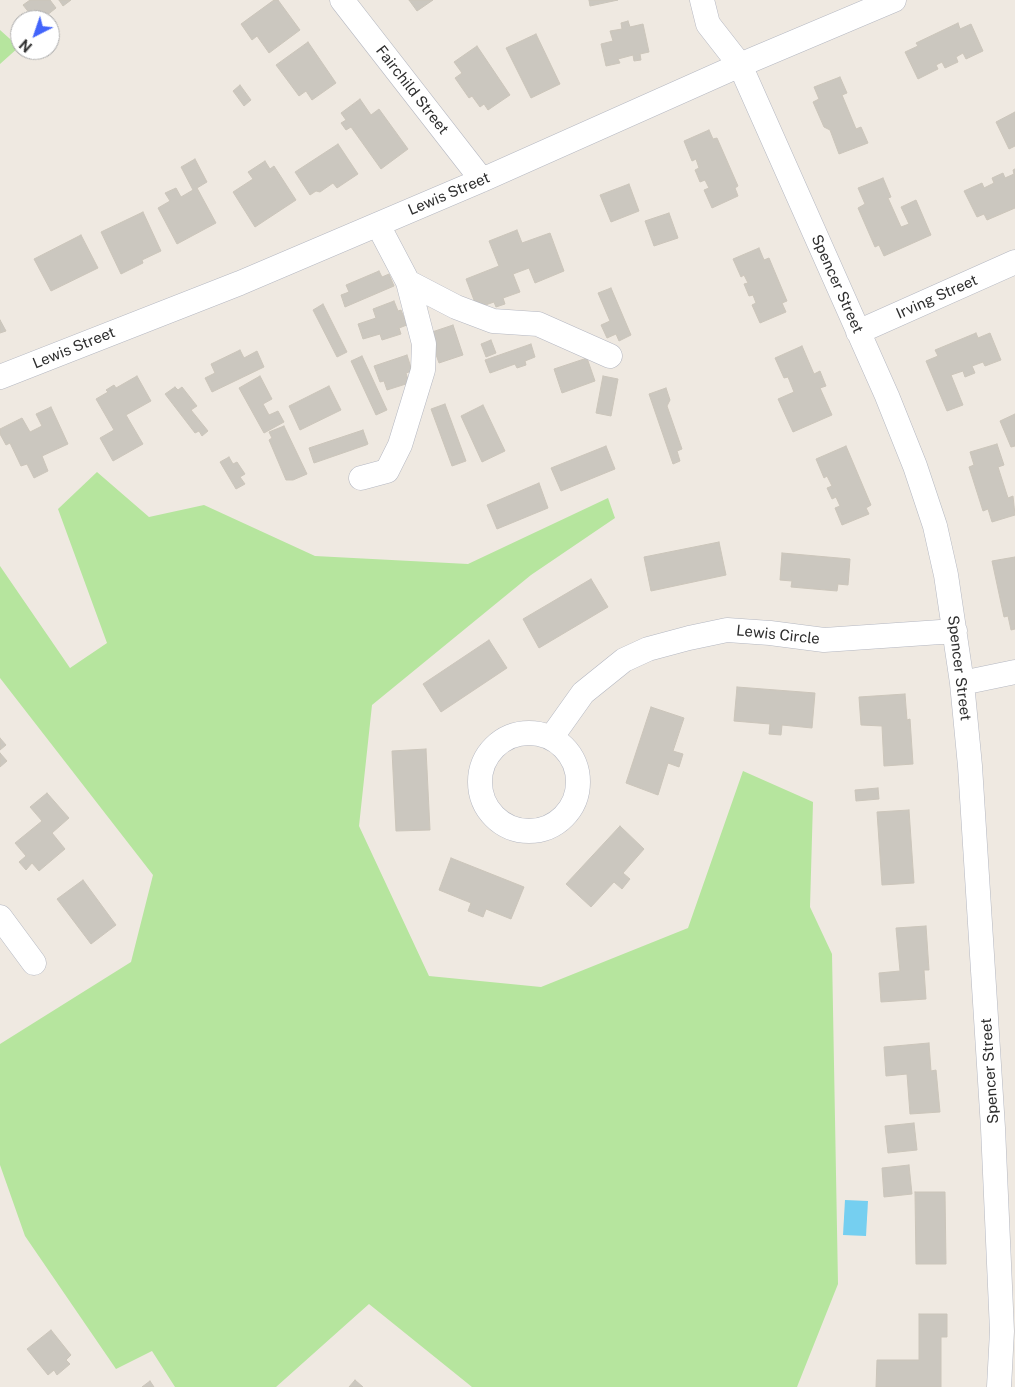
<!DOCTYPE html>
<html>
<head>
<meta charset="utf-8">
<style>
  body { margin:0 }
  #map { position:relative; width:1015px; height:1387px; overflow:hidden; background:#efe9e1; font-family:"Public Sans",sans-serif }
  canvas { display:block }
  .north { position:absolute; left:10px; top:10px; width:50px; height:50px; box-sizing:border-box; background:#fff; border:1px solid #ababab; border-radius:50%; rotate:221deg; font-size:14px; font-weight:700; line-height:20px; text-align:center; color:#2e2e2e }
  .north::after { content:''; display:block; margin:auto; width:18px; height:22px; background:#4264fb; clip-path:polygon(50% 0,100% 100%,50% 72%,0 100%) }
</style>
</head>
<body>
<div id="map">
<canvas width="1015" height="1387"></canvas>
<div class="north">N</div>
</div>
<script>
const ctx = document.querySelector('canvas').getContext('2d');
ctx.lineJoin = 'round';
function fillPath(path, color) { ctx.fillStyle = color; ctx.fill(path, 'evenodd'); }
const shape = rows => new Path2D(rows.map(r => 'M' + r).join(''));
function stroke(path, color, width, dash) { ctx.strokeStyle = color; ctx.lineWidth = width; ctx.lineCap = dash ? 'butt' : 'round'; ctx.setLineDash(dash || []); ctx.stroke(path); }
function write(font, color, halo, rows, align = 'center') {
  ctx.font = font + ' "Public Sans",sans-serif'; ctx.lineWidth = 5; ctx.setLineDash([]); ctx.textBaseline = 'middle'; ctx.strokeStyle = halo; ctx.fillStyle = color; for (const [text, x, y, turn = 0] of rows) {
    ctx.save(); ctx.translate(x, y); ctx.rotate((+turn || 0) * Math.PI / 180); ctx.textAlign = isNaN(turn) ? turn : align; if (halo) ctx.strokeText(text, 0, 0); ctx.fillText(text, 0, 0); ctx.restore();
  }
}
fillPath(shape([
  [0,30,19,47,0,64],
  [97,472,149,517,204,505,315,556,468,564,608,498,615,518,531,575,372,705,359,826,429,976,541,987,688,928,743,771,813,802,810,907,832,954,838,1284,797,1387,472,1387,369,1304,276,1387,175,1387,152,1351,116,1369,25,1236,0,1165,0,1044,131,962,153,875,0,678,0,566,70,668,107,643,58,509]
]), '#b6e59e');
fillPath(shape([
  [845,1200,868,1201,866,1236,843,1235]
]), '#75cff0');
const building = shape([
  [30,0,50,0,56,8,41,20,35,20,23,5,30,0],
  [59,0,71,0,63,6,59,0],
  [274,0,278,0,300,30,269,53,257,36,252,40,241,24,274,0],
  [409,0,433,0,417,11,409,0],
  [589,0,618,0,590,6,589,0],
  [628,21,630,27,643,24,649,52,640,54,641,60,634,61,633,55,618,59,620,63,606,66,601,44,613,41,610,31,622,29,621,23,628,21],
  [958,23,960,29,971,24,983,51,966,59,963,53,956,57,958,62,945,68,942,62,936,65,938,69,918,79,905,52,918,46,916,43,958,23],
  [536,34,560,84,531,98,506,48,536,34],
  [308,42,336,83,312,100,306,91,299,96,276,65,308,42],
  [477,46,510,95,488,110,484,104,480,107,472,96,469,98,455,78,462,73,454,62,477,46],
  [840,77,847,93,842,95,856,129,861,127,868,143,839,154,830,130,824,127,813,102,819,99,814,87,840,77],
  [240,85,251,100,244,106,233,91,240,85],
  [360,99,371,115,379,109,408,149,381,169,351,127,346,130,341,123,346,120,341,113,360,99],
  [1015,112,1015,146,1009,149,996,122,1015,112],
  [709,130,713,139,717,138,738,186,735,188,738,196,712,208,704,190,709,188,705,180,700,182,695,170,699,168,696,159,692,161,684,141,709,130],
  [338,144,358,174,337,188,333,183,320,192,316,191,310,195,295,172,338,144],
  [195,159,207,182,197,188,216,223,177,244,158,208,170,201,165,193,176,188,181,197,193,190,181,167,195,159],
  [265,161,270,169,274,166,296,200,255,227,233,192,253,179,248,172,265,161],
  [1015,169,1015,208,987,220,984,214,977,217,964,191,982,183,984,188,994,183,992,178,1003,173,1005,178,1014,174,1013,170,1015,169],
  [883,178,891,197,888,198,901,227,909,224,901,207,916,200,931,235,884,256,879,245,875,247,858,208,865,204,858,188,883,178],
  [629,184,639,211,611,222,600,195,629,184],
  [143,212,161,251,142,260,143,263,121,274,101,232,143,212],
  [669,213,678,238,654,246,645,221,669,213],
  [517,230,522,243,550,233,564,271,535,283,529,268,513,274,520,292,503,298,505,304,496,307,494,302,477,308,466,279,499,266,489,241,517,230],
  [81,235,98,268,51,291,34,259,81,235],
  [759,248,764,260,769,258,787,301,782,303,786,312,760,323,752,305,756,303,753,295,749,296,744,284,748,283,744,275,741,277,733,259,759,248],
  [379,271,382,277,389,274,394,286,345,307,341,295,349,292,346,285,379,271],
  [611,288,631,335,619,341,616,334,607,338,601,325,610,321,598,293,611,288],
  [394,301,398,311,401,310,407,325,399,328,401,334,382,340,380,334,363,339,358,324,376,318,373,309,394,301],
  [323,304,347,352,337,357,313,310,323,304],
  [0,320,6,331,0,333,0,320],
  [453,325,463,355,439,363,429,335,432,332,453,325],
  [976,333,978,338,990,333,1001,360,985,366,983,362,972,366,975,373,965,377,963,371,951,375,963,405,947,411,926,361,938,356,935,350,976,333],
  [491,340,496,353,486,357,481,344,491,340],
  [531,344,535,357,525,361,526,365,517,368,515,364,490,373,485,360,531,344],
  [802,346,814,374,820,371,826,386,820,388,832,415,793,432,778,399,794,392,788,377,784,378,775,358,802,346],
  [240,350,244,358,257,351,264,367,212,392,205,378,215,373,211,364,240,350],
  [407,355,412,371,406,373,409,383,387,390,384,381,380,382,374,366,407,355],
  [362,356,387,410,376,415,351,361,362,356],
  [587,358,595,381,562,393,554,369,587,358],
  [137,376,151,401,126,415,143,444,113,461,100,438,114,430,96,399,108,392,106,390,114,385,116,388,137,376],
  [260,376,272,399,263,404,269,415,278,411,284,422,264,433,239,388,260,376],
  [603,376,618,379,611,416,596,413,603,376],
  [329,386,341,410,300,430,289,406,329,386],
  [175,387,178,390,182,387,197,406,191,410,208,431,202,436,199,431,195,433,165,394,175,387],
  [666,388,670,400,667,406,682,449,677,451,680,461,673,464,649,394,666,388],
  [445,404,466,461,452,466,431,409,445,404],
  [483,405,505,451,482,462,461,416,483,405],
  [51,407,68,444,42,456,48,471,34,478,27,464,21,466,10,443,6,445,0,434,0,429,22,418,30,432,42,426,36,414,51,407],
  [1015,414,1015,446,1011,447,1000,421,1015,414],
  [284,426,307,474,293,480,286,480,269,440,272,438,269,432,284,426],
  [363,430,368,444,366,445,314,463,309,448,363,430],
  [997,444,1004,465,998,467,1008,498,1013,496,1015,515,992,522,988,509,983,511,969,467,974,465,970,452,997,444],
  [606,446,615,469,561,491,551,468,606,446],
  [846,446,871,505,866,508,869,514,842,525,835,508,840,506,836,497,832,499,827,488,832,486,827,476,824,478,816,459,846,446],
  [229,457,233,464,237,462,245,474,240,477,245,484,236,489,220,462,229,457],
  [539,483,548,508,497,529,487,505,539,483],
  [719,542,726,575,651,591,644,557,719,542],
  [782,553,850,559,848,585,838,584,837,591,791,587,792,581,780,580,782,553],
  [1015,557,1015,629,1011,630,1008,616,1004,617,992,561,1015,557],
  [591,579,608,607,539,648,523,619,591,579],
  [489,640,507,668,441,712,423,684,489,640],
  [737,687,815,693,812,728,782,725,781,735,769,734,770,724,734,721,737,687],
  [905,694,907,720,910,719,913,764,884,766,882,726,861,725,859,697,905,694],
  [651,707,684,718,673,751,683,754,679,767,668,763,658,795,626,783,651,707],
  [0,738,6,745,0,750,0,738],
  [426,749,430,830,396,831,392,751,426,749],
  [0,753,7,761,0,767,0,753],
  [878,788,879,799,856,801,855,790,878,788],
  [47,793,69,818,52,833,65,849,39,871,32,863,26,870,19,862,26,856,15,843,42,821,30,807,47,793],
  [909,810,914,883,882,885,877,812,909,810],
  [620,826,644,849,623,873,630,879,622,889,614,882,591,907,566,884,620,826],
  [451,858,524,887,511,919,486,909,483,917,468,911,471,903,439,890,451,858],
  [83,880,116,925,91,944,57,899,83,880],
  [926,926,929,970,924,970,926,999,881,1002,879,973,900,971,896,928,926,926],
  [929,1043,931,1071,936,1070,940,1112,910,1114,907,1074,886,1076,884,1047,929,1043],
  [914,1123,917,1150,888,1153,885,1126,914,1123],
  [909,1165,912,1194,884,1197,882,1168,909,1165],
  [915,1192,945,1192,946,1264,916,1264,915,1192],
  [919,1314,947,1314,947,1337,941,1337,941,1387,876,1387,877,1360,919,1360,919,1314],
  [51,1330,71,1355,66,1360,70,1364,57,1375,54,1370,48,1375,27,1349,51,1330],
  [355,1380,363,1387,349,1387,355,1380],
  [150,1381,154,1387,142,1387,150,1381]
]);
fillPath(building, '#cbc7bf');
stroke(building, '#cbc5ba', 1);
const minor = shape([
  [342,0,482,180],
  [702,0,708,24,740,65,887,396,915,466,935,526,946,575,962,683,970,766,993,1128,1002,1331,999,1387],
  [408,282,456,307,493,321,538,324,610,356],
  [858,332,1015,262],
  [0,377,240,283,482,180,740,65,894,0],
  [361,478,387,471,400,445,423,370,424,344,408,282,378,225],
  [962,683,1015,672],
  '480 782a49 49 0 1 1 98 0a49 49 0 1 1-98 0Z',
  [551,738,583,693,624,660,648,649,689,638,727,630,770,633,824,640,955,631],
  [0,917,34,963]
]);
stroke(minor, '#b4b7c1', 25);
stroke(minor, '#fff', 24);
write('15px', '#2e2e2e', '#fff', [
  ["Fairchild Street",412,90,52],
  ["Lewis Street",449,194,-23],
  ["Spencer Street",837,284,66],
  ["Irving Street",937,297,-24],
  ["Lewis Street",74,348,-22],
  ["Lewis Circle",778,635,6],
  ["Spencer Street",959,668,83],
  ["Spencer Street",990,1071,-94]
]);
</script>
</body>
</html>
